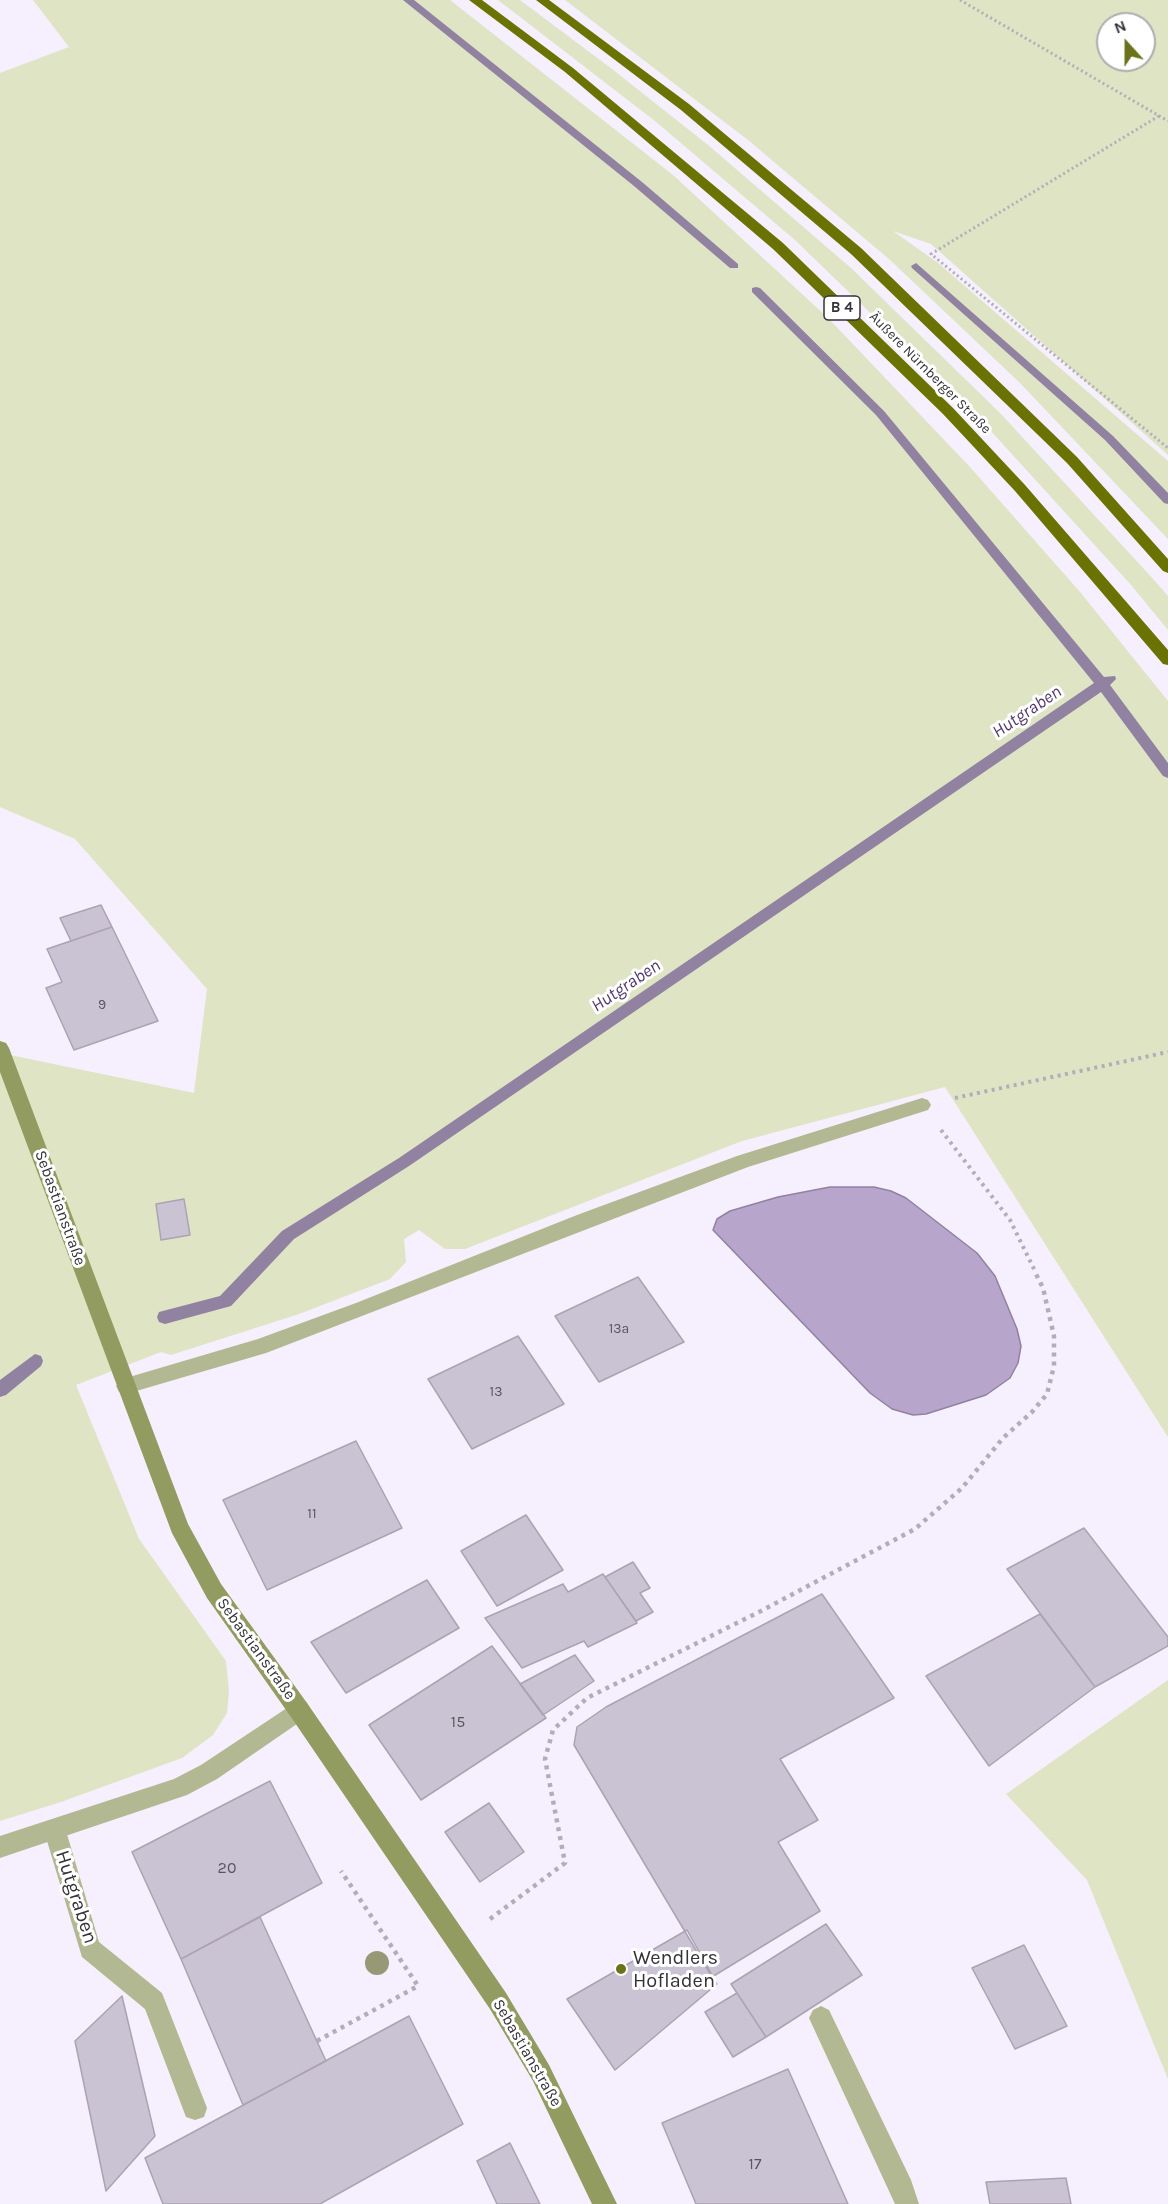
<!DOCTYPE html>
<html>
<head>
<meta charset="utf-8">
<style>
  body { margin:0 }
  #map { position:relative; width:1168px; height:2204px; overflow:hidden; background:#f5effe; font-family:Karla,sans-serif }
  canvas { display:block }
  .north { position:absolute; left:1096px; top:12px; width:60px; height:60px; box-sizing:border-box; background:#fff; border:2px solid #aeadaf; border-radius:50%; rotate:339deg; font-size:16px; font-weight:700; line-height:24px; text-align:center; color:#343138 }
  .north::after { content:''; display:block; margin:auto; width:21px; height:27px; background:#6a731c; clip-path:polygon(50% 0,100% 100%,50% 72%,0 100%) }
</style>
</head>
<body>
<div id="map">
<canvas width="1168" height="2204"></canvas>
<div class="north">N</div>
</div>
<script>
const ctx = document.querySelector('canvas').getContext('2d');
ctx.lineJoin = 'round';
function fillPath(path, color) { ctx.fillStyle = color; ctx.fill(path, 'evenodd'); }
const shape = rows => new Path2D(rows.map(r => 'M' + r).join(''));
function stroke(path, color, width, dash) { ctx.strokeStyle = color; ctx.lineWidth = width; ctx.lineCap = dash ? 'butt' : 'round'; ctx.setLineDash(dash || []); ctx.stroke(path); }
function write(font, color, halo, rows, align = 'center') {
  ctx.font = font + ' Karla,sans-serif'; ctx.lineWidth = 6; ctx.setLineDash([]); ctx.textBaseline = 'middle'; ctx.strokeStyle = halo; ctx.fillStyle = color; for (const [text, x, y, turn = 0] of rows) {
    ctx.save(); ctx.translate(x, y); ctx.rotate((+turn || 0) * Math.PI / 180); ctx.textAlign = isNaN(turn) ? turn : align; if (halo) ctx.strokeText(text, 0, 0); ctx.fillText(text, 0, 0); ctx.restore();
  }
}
fillPath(shape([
  [33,0,450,0,673,175,828,318,970,467,1080,592,1168,701,1168,1437,945,1087,742,1141,465,1249,445,1249,419,1230,404,1239,406,1262,390,1279,299,1314,171,1355,161,1352,76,1385,139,1539,226,1661,229,1691,227,1713,213,1735,182,1758,61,1802,0,1821,0,1053,194,1093,207,989,75,839,0,807,0,73,69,47],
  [498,0,520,0,612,69,708,145,851,268,1001,414,1154,580,1168,596,1168,630,1132,586,980,419,795,240,655,121],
  [565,0,1168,0,1168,455,931,244,893,231,938,263,1168,461,1168,539,1020,383,889,259,748,140],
  [1108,24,1144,24,1144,60,1108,60],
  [1168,1680,1168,2079,1087,1880,1006,1794]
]), '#dfe4c4');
const water = shape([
  [830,1187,874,1187,891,1191,906,1198,977,1253,995,1276,1017,1329,1021,1346,1018,1363,1010,1378,986,1395,926,1414,913,1415,892,1409,870,1393,713,1230,717,1219,730,1211,778,1197,830,1187]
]);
fillPath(water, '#b7a5cc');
stroke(water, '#9082a0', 1.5);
fillPath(shape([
  [403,0,414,0,642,182,738,264,738,268,730,268,634,186,403,0],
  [916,263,1113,436,1168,493,1168,504,1164,503,1105,440,912,268,911,266,916,263],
  [756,287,760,288,884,411,1104,677,1115,676,1116,679,1110,685,1168,763,1168,778,1163,776,1101,692,409,1166,294,1239,231,1306,165,1324,159,1322,157,1317,159,1312,220,1296,282,1231,399,1158,1094,683,876,415,752,292,752,288,756,287],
  [35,1354,41,1356,43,1361,41,1366,6,1395,0,1397,0,1380,35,1354]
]), '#9082a0');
const building = shape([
  [101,905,112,927,71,941,60,918,101,905],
  [112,927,158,1021,74,1050,46,988,62,982,47,949,112,927],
  [184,1199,190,1235,161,1240,156,1204,184,1199],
  [638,1277,684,1342,599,1382,555,1316,638,1277],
  [518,1336,564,1404,472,1449,428,1379,518,1336],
  [356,1441,402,1528,267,1590,223,1500,356,1441],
  [526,1515,563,1570,497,1606,461,1551,526,1515],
  [1084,1528,1168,1637,1168,1646,1095,1687,1007,1569,1084,1528],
  [633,1562,650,1588,640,1593,653,1612,636,1621,605,1577,633,1562],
  [603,1574,637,1623,588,1647,584,1641,522,1668,485,1618,563,1584,568,1592,603,1574],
  [427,1580,459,1628,346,1693,311,1642,427,1580],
  [822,1594,894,1698,780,1759,818,1820,778,1842,820,1911,712,1977,574,1745,577,1727,606,1707,822,1594],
  [1040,1614,1095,1687,989,1766,926,1676,1040,1614],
  [492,1646,546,1718,421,1800,369,1725,492,1646],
  [575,1655,594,1681,543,1715,520,1684,575,1655],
  [270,1781,322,1883,181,1959,132,1852,270,1781],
  [489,1803,524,1852,480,1882,445,1832,489,1803],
  [260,1917,326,2061,243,2105,181,1959,260,1917],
  [826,1924,862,1975,766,2037,731,1984,826,1924],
  [687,1930,717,1984,615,2070,567,1999,687,1930],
  [1024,1945,1067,2026,1015,2049,972,1968,1024,1945],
  [737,1993,766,2037,733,2057,705,2012,737,1993],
  [122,1996,155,2136,106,2191,75,2041,122,1996],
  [409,2016,463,2124,320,2204,163,2204,145,2158,409,2016],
  [788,2069,848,2204,696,2204,662,2123,788,2069],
  [510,2143,540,2204,497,2204,477,2161,510,2143],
  [1066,2178,1071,2204,990,2204,986,2182,1066,2178]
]);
fillPath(building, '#cac3d4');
stroke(building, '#aba3b4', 1.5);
stroke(shape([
  [960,0,1168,121],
  [1159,116,931,254,1168,448]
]), '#b2adba', 3, [2, 3]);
stroke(shape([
  [955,1098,1168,1052],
  [941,1130,1010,1220,1036,1273]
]), '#b2adba', 4, [3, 4.5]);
stroke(shape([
  [490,1919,565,1863,545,1759,553,1730,587,1698,761,1611,915,1529,962,1488,1003,1438,1032,1412,1047,1394,1054,1366,1054,1336,1043,1288,1035,1272],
  [317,2041,418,1986,341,1871]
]), '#b2adba', 4.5, [4, 5]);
fillPath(shape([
  [922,1098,928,1100,931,1105,928,1110,748,1167,266,1353,126,1394,119,1392,116,1386,119,1380,126,1378,258,1339,356,1303,577,1215,737,1156,922,1098],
  [55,1820,63,1823,66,1831,99,1942,162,1993,207,2108,204,2117,195,2120,186,2117,145,2009,82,1957,44,1831,47,1823,55,1820],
  [821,2006,829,2010,911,2180,919,2204,895,2204,809,2018,813,2010,821,2006]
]), '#b2b891');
fillPath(shape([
  [299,1700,307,1703,310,1710,307,1717,217,1779,187,1795,0,1858,0,1836,174,1779,201,1765,299,1700]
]), '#b2b891');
fillPath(shape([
  [0,1041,6,1043,9,1048,188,1524,221,1584,307,1703,506,1993,549,2065,617,2204,592,2204,533,2081,490,2009,291,1717,207,1598,172,1533,0,1072,0,1041]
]), '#929b60');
fillPath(shape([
  [469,0,482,0,573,68,783,243,953,408,1025,485,1168,650,1168,665,1163,664,1015,491,943,414,773,249,565,72,469,0],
  [536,0,549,0,689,104,861,248,1077,457,1168,559,1168,573,1163,571,1067,463,851,254,681,110,536,0]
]), '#6a7302');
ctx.fillStyle = '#969876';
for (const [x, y] of [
  [377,1963]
]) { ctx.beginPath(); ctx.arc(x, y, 12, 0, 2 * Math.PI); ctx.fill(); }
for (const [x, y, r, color] of [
  [621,1969,6,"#6a731c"]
]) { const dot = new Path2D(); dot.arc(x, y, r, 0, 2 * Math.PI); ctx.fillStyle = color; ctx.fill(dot); stroke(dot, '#fff', 2); }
write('14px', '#343138', '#fff', [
  ["Äußere Nürnberger Straße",930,373,45]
]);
write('14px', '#5a565f', null, [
  ["9",102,1005],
  ["13a",619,1329],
  ["13",496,1392],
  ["11",312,1514]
]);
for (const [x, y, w] of [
  [842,308,36]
]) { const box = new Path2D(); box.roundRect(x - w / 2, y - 12, w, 24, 4.5); ctx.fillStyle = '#fff'; ctx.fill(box); stroke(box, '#343138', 1.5); }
write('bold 15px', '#343138', null, [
  ["B 4",842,308]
]);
write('16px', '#343138', '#fff', [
  ["Sebastianstraße",60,1208,70],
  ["Sebastianstraße",256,1649,54],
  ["Sebastianstraße",527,2053,60]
]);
write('16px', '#5a565f', null, [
  ["15",458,1722],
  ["20",227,1868],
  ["17",755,2164]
]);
write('italic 18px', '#51376b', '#fff', [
  ["Hutgraben",1027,712,-34],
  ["Hutgraben",626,986,-34]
]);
write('20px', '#343138', '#fff', [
  ["Hutgraben",76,1897,72]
]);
write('20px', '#343138', '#fff', [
  ["Wendlers",633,1958],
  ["Hofladen",633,1981]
], 'left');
</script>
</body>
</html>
